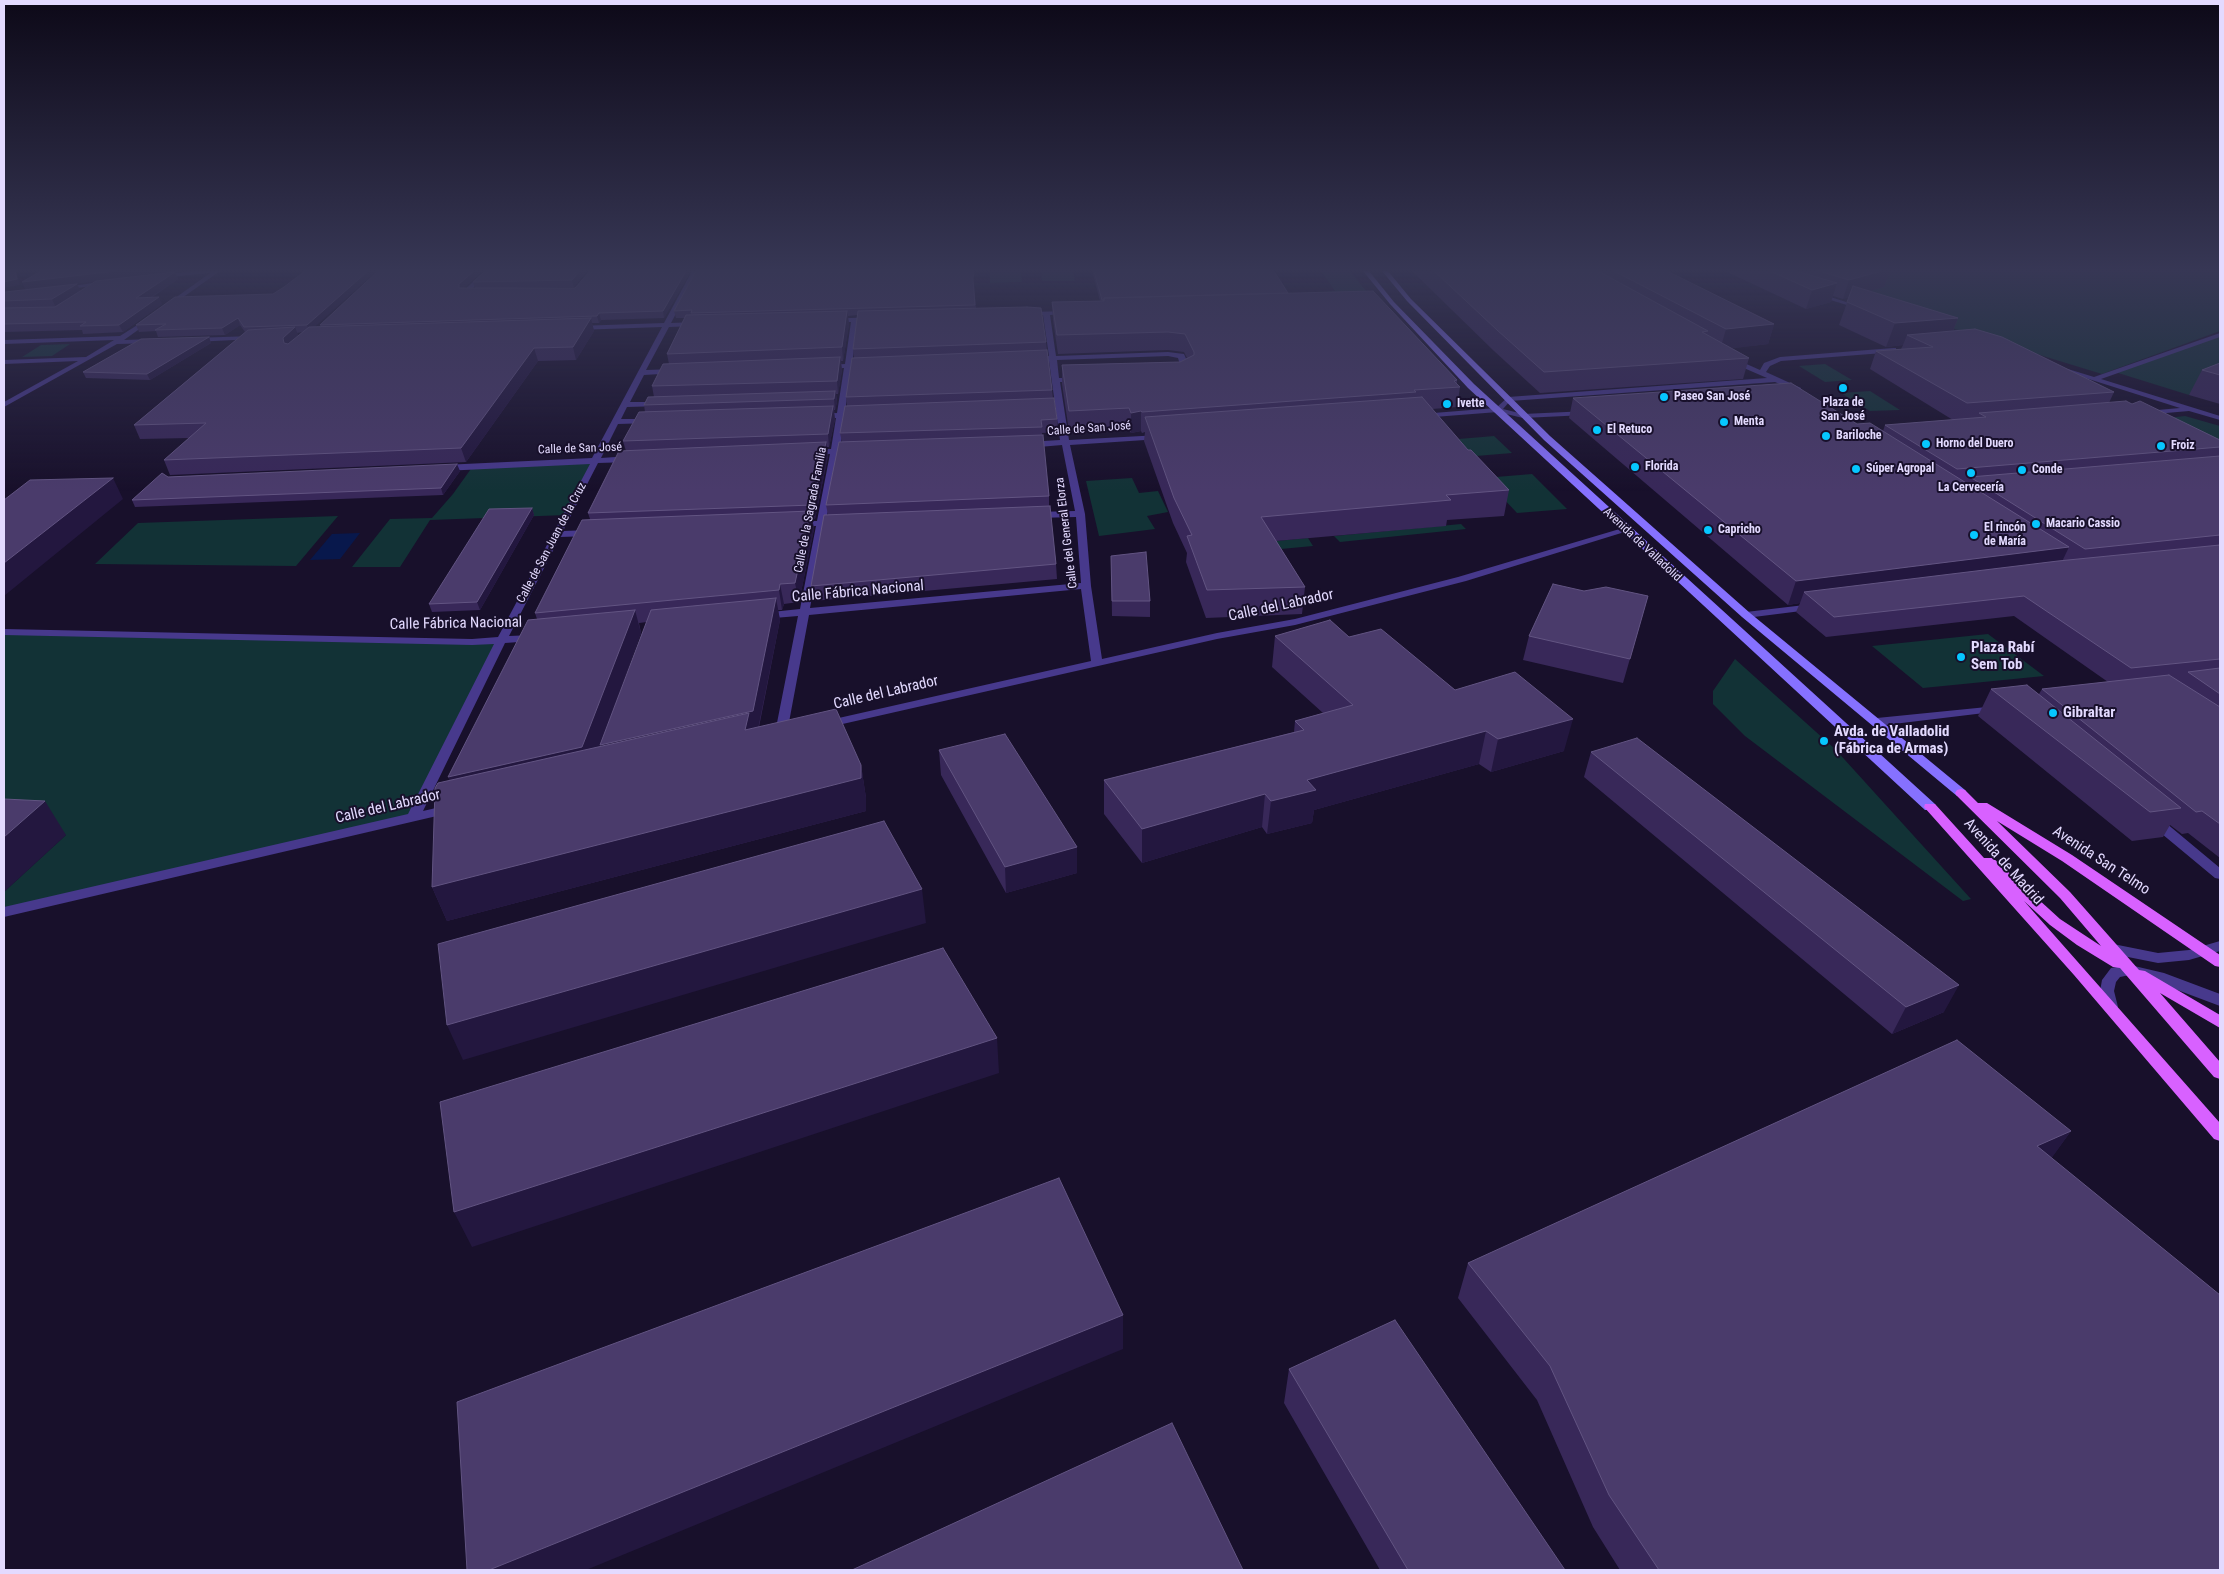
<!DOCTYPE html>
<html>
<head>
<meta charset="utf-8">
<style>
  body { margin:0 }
  #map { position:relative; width:2224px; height:1574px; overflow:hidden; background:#18102b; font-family:"Roboto Condensed",sans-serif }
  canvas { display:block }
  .frame { position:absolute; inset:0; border:5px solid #e3daff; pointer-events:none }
</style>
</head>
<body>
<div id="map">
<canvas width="2224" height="1574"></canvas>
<div class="frame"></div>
</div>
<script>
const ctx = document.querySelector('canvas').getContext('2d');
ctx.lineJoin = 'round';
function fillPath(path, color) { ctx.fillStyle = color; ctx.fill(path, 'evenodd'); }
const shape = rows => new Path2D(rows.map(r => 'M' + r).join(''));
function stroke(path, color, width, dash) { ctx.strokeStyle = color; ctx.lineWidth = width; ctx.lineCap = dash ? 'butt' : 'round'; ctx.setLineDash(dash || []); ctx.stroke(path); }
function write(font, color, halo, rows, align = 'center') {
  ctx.font = font + ' "Roboto Condensed",sans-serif'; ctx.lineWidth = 4; ctx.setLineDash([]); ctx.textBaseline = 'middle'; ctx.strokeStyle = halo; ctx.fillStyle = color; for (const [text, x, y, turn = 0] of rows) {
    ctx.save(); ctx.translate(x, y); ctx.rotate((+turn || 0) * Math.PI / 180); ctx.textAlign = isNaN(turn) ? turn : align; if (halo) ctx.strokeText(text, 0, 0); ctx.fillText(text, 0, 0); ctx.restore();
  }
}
fillPath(shape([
  [990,271,1021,271,1022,282,990,283],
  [1041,271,1073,271,1075,281,1042,281],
  [1321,271,1350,271,1371,297,1283,294,1335,291],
  [1765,271,2220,271,2220,331,2102,374],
  [2220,335,2220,383,2189,395,2115,372],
  [70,344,52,356,22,357,41,345],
  [1825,364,1852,380,1825,382,1799,366],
  [1870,391,1900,410,1870,411,1841,393],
  [2185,416,2220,426,2220,461,2141,421],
  [1494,436,1512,453,1464,457,1447,440],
  [595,461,567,515,430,520,400,567,352,567,390,519,432,518,453,494,473,466],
  [1532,474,1567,509,1517,513,1484,478],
  [1132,478,1139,493,1158,491,1168,512,1147,516,1155,529,1099,536,1086,481],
  [338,516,296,566,95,564,138,523],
  [1461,524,1466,529,1340,542,1334,536],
  [1308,538,1313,546,1206,556,1202,548],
  [4,632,472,642,501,641,413,818,4,912,4,892,66,835,4,831],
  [1988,634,2044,676,1923,688,1872,646],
  [1735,659,1835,749,1971,899,1963,901,1745,736,1713,704,1713,691]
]), '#123236');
fillPath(shape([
  [360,533,340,559,310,560,332,534]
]), '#08184c');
fillPath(shape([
  [194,271,220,271,168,308,164,308,164,306,210,273,160,278,158,275,194,271],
  [485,271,491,271,470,291,476,292,476,294,462,294,462,292,485,271],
  [692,271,698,271,671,323,697,322,700,324,697,326,669,327,646,370,676,369,680,371,676,373,644,375,630,402,661,402,665,404,661,406,627,407,621,419,651,419,655,421,651,423,618,424,601,458,630,456,634,459,630,462,598,463,563,531,590,530,595,533,590,536,560,537,509,636,533,635,538,638,533,641,505,643,423,811,449,805,454,806,455,809,454,812,4,917,4,907,408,814,494,644,472,645,4,635,4,629,472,639,498,637,590,464,443,471,439,468,443,465,592,458,662,327,577,330,574,328,577,326,664,323,692,271],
  [105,281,107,284,63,290,60,288,105,281],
  [1814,293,1818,293,1865,308,1860,309,1814,295,1814,293],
  [1072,311,1073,312,1070,314,1050,315,1056,356,1168,352,1184,354,1192,372,1189,375,1183,375,1178,358,1168,356,1057,360,1059,378,1077,378,1081,380,1077,382,1060,382,1069,440,1160,435,1164,437,1160,439,1070,445,1085,514,1091,586,1102,659,1217,633,1295,619,1458,577,1623,528,1626,527,1631,530,1466,581,1295,625,1217,639,825,728,821,726,819,724,821,722,1091,661,1081,589,809,615,787,733,781,737,777,736,775,733,798,616,762,619,757,616,762,613,800,609,816,526,798,527,793,524,798,521,817,521,830,454,810,455,806,452,810,449,831,449,836,418,818,418,814,416,818,414,837,413,844,368,826,369,822,367,826,365,845,364,851,322,832,322,830,321,830,319,872,317,875,319,872,321,858,321,852,364,868,363,872,365,868,367,851,368,845,412,861,412,865,414,861,416,845,417,840,449,853,448,857,451,853,454,839,454,826,521,840,520,845,523,840,526,825,526,810,608,1081,583,1076,517,1035,518,1030,515,1035,512,1075,511,1062,445,1027,448,1023,445,1027,442,1060,440,1049,361,1033,361,1029,359,1033,357,1049,356,1043,315,1025,316,1022,314,1025,312,1072,311],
  [150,317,152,318,152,320,124,340,153,339,156,339,156,343,117,344,4,407,4,402,78,361,4,364,4,360,86,357,114,340,4,344,4,340,120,336,150,317],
  [2220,333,2220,337,2101,379,2220,416,2220,420,2189,411,2143,415,2142,413,2146,411,2180,408,2054,368,2058,366,2094,377,2220,333],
  [253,336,255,337,255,339,193,342,189,340,193,338,253,336],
  [1893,348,1896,348,1896,352,1781,361,1770,366,1766,372,1801,388,1801,392,1798,392,1775,382,1510,401,1503,409,1523,414,1588,411,1589,413,1585,415,1523,418,1498,412,1421,418,1417,416,1421,414,1496,408,1508,397,1767,378,1730,362,1729,360,1733,358,1760,370,1764,363,1780,357,1893,348],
  [1813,604,1817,605,1817,609,1746,618,1741,615,1746,612,1813,604],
  [1997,706,2001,707,2003,709,2001,711,1877,726,1871,722,1877,718,1997,706],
  [2155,817,2160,818,2220,868,2220,879,2215,878,2150,824,2149,821,2150,818,2155,817],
  [2220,941,2220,951,2189,960,2158,963,2103,952,2101,948,2103,944,2108,943,2158,953,2189,950,2220,941],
  [2130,965,2164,973,2220,994,2220,1006,2156,982,2130,975,2120,977,2116,982,2114,991,2118,1007,2115,1011,2110,1013,2105,1011,2100,991,2102,980,2111,968,2130,965]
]), '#47398c');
fillPath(shape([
  [1363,271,1369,271,1394,302,1474,384,1935,804,1936,807,1935,810,1925,810,1468,388,1390,304,1363,271],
  [1382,271,1388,271,1411,299,1550,436,1750,613,1965,790,1967,793,1965,796,1957,796,1742,617,1544,440,1407,301,1382,271]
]), '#8671ff');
fillPath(shape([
  [1961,789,1965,790,1978,803,1987,803,2072,855,2220,955,2220,967,2215,966,2062,861,1997,821,2070,892,2139,970,2145,971,2220,1015,2220,1028,2160,993,2220,1062,2220,1079,2214,1077,2120,968,2113,967,2077,945,2050,925,2024,901,2220,1123,2220,1141,2214,1139,2074,975,1924,807,1925,804,1935,804,1984,858,1993,858,2060,919,2101,946,2060,898,1957,796,1955,793,1957,790,1961,789]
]), '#d861ff');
fillPath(shape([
  [483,271,463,288,475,288,473,282,587,271,574,287,514,288,575,288,691,271,664,318,601,320,599,323,592,323,594,331,576,360,538,361,466,462,170,475,164,460,189,438,140,439,134,425,245,332,240,325,225,335,158,337,156,331,139,332,136,325,175,297,315,327,321,327,320,325],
  [302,332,298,336,297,333],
  [1092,271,1274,271,1288,293,1457,380,1457,384,1460,387,1457,407,1432,409,1468,450,1509,490,1504,516,1447,520,1446,526,1276,541,1305,587,1302,614,1206,618,1186,562,1187,553,1173,523,1144,441,1145,432,1142,433,1141,431,1131,433,1128,428,1069,431,1062,384,1062,365,1180,362,1187,358,1184,352,1168,350,1058,354,1053,320,1052,302,1100,301],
  [1412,271,1667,271,1774,324,1768,344,1732,348,1749,358,1743,379,1540,393,1494,351],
  [1725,271,1890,271,1884,287,1869,291,1958,318,1953,331,2114,392,2109,403,2132,404,2220,440,2220,858,2188,833,2182,834,2170,825,2163,837,2132,841,1978,716,1991,689,2039,694,2042,689,2108,682,2014,616,1826,637,1796,612,1800,603,1788,605,1569,418,1573,398,1857,424,1883,431,1885,425,1953,420,1870,369,1876,351,1901,349,1903,345,1886,347,1839,325,1849,297,1843,299,1833,296,1831,302,1806,309],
  [175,272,178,279,151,298,162,304,123,332,83,334,82,330,4,332,4,308,55,306,4,308,4,293,81,291,96,281,26,290,22,282],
  [974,285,976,308,1046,342,1053,398,1057,419,1058,432,1042,433,1042,435,1049,496,1049,506,1056,564,1057,579,813,601,811,586,828,515,826,505,842,442,840,433,847,406,846,397,854,357,853,349,858,315,848,316,849,324,843,361,841,361,842,370,838,394,836,394,837,402,835,410,834,410,835,419,829,447,826,447,828,456,815,519,812,519,814,529,799,602,784,604,782,610,778,610,780,620,759,727,861,765,866,798,866,811,447,921,432,887,449,780,537,619,535,613,590,519,588,513,626,451,623,441,645,412,644,405,654,397,652,386,669,364,667,354,685,318,676,318,674,311],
  [647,622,600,746,599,747,641,633,639,623],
  [209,337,211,343,150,380,86,378,83,372],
  [2220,363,2220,404,2189,395,2202,370],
  [460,471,443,495,135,507,132,500,168,477],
  [532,508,534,515,480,610,432,612,429,604],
  [1111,556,1150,601,1150,617,1112,616],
  [1584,591,1648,596,1623,683,1523,660,1529,636],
  [1275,636,1349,637,1455,690,1564,751,1491,772,1479,764,1314,810,1312,823,1267,834,1262,827,1142,863,1104,814,1104,780,1294,732,1295,721,1323,713,1272,667],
  [939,750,1077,847,1077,873,1006,893,941,775],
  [1591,752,1944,1012,1892,1034,1584,777],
  [2071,1131,2051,1158,2220,1570,1620,1570,1593,1527,1537,1400,1458,1298,1468,1263],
  [1289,1369,1565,1570,1380,1570,1284,1403]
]), '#382859');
fillPath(shape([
  [15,271,16,271,20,285,4,288,4,282],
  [116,271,183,271,175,272,178,279,139,305,136,298,175,272,26,290,22,282],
  [368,271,377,271,309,332,307,325],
  [474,271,483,271,461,291,459,288,459,284],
  [580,271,587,271,574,287,572,280],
  [686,271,691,271,664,318,663,311],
  [1882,271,1890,271,1884,287,1843,299,1849,280],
  [1837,283,1831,302,1806,309,1812,290],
  [77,284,81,291,55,306,52,299],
  [159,297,162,304,123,332,119,325],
  [847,311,849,324,843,361,842,347],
  [599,313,601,320,599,323,597,316],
  [238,318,240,325,225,335,222,328],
  [591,318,594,331,576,360,573,347],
  [1958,318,1949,341,1907,335,1903,345,1886,347,1895,323],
  [1774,324,1768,344,1720,350,1726,329],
  [295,327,300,340,289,356,284,343,283,338],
  [209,337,211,343,150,380,147,374],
  [534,348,538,361,466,462,461,448],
  [840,357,842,370,838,394,837,381],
  [835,391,837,402,835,410,834,399],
  [833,406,835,419,829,447,828,434],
  [1141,411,1141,431,1131,433,1131,413],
  [826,442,828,456,815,519,813,505],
  [457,464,460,471,443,495,441,488],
  [113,478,123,499,4,596,4,563],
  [532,508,534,515,480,610,477,602],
  [811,511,814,529,799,602,795,583],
  [2069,547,2058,570,1804,592,1800,603,1788,605,1796,581],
  [780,584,784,604,782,610,779,590],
  [776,598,780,620,757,734,607,768,600,745],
  [635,610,641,633,590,772,458,802,448,777],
  [1573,719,1564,751,1491,772,1498,739],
  [1486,731,1479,764,1314,810,1312,823,1267,834,1271,801,1307,780],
  [861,765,866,798,866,811,447,921,432,887],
  [1265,794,1262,827,1142,863,1142,829],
  [45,801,66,835,4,892,4,837],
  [1077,847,1077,873,1006,893,1005,867],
  [922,889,926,923,463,1060,447,1025],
  [1959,985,1944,1012,1892,1034,1906,1007],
  [997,1038,999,1073,472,1247,454,1212],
  [2071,1131,2046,1166,2037,1146],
  [1123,1315,1123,1349,586,1570,489,1570]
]), '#23173f');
const building = shape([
  [4,271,15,271,17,279,4,282,4,271],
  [41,271,116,271,22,282,41,271],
  [305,271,368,271,307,325,244,327,238,318,222,328,155,330,166,324,136,325,175,297,273,294,284,287,305,271],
  [378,271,474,271,459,284,459,288,575,288,590,271,686,271,663,311,599,313,597,316,320,325,378,271],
  [485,271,580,271,572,280,473,282,485,271],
  [696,271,974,271,973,279,975,305,691,313,692,310,674,311,696,271],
  [1094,271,1274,271,1288,293,1104,298,1104,300,1102,300,1094,271],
  [1434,271,1598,271,1708,331,1702,332,1749,358,1544,372,1497,330,1434,271],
  [1614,271,1667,271,1774,324,1726,329,1614,271],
  [1770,271,1796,271,1837,283,1812,290,1770,271],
  [1819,271,1882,271,1849,280,1819,271],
  [175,272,136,298,159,297,119,325,80,326,86,322,4,324,4,308,55,307,96,281,175,272],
  [77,284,52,299,4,301,4,293,5,292,77,284],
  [1853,286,1958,318,1895,323,1847,302,1853,286],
  [1373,291,1457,380,1454,381,1460,387,1414,390,1416,392,1142,412,1141,411,1131,413,1129,408,1069,411,1062,365,1180,362,1194,355,1194,352,1185,334,1168,332,1057,335,1052,302,1104,301,1104,298,1373,291],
  [1027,307,1041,308,1046,342,853,349,858,311,1027,307],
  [847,311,842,347,667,354,686,315,847,311],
  [591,318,573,347,534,348,461,448,164,460,206,423,134,425,248,330,295,327,283,338,284,343,288,344,309,327,591,318],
  [1975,329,2002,337,2114,392,1967,403,1876,351,1933,347,1907,335,1975,329],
  [209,337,147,374,83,372,141,339,209,337],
  [1047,350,1052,390,846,397,852,358,1047,350],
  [840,357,837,381,652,386,663,364,840,357],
  [2220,363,2220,375,2202,370,2220,363],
  [1791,383,1857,424,1870,423,2069,547,1796,581,1573,398,1791,383],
  [835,391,834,399,644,405,648,397,835,391],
  [1422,397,1468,450,1471,450,1509,490,1446,495,1451,500,1261,517,1305,587,1207,590,1187,536,1192,535,1174,498,1145,417,1422,397],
  [1054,398,1057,419,1041,420,1042,427,840,433,845,406,1054,398],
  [2126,401,2132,404,2140,401,2220,440,2220,447,1957,469,1885,425,1986,417,1979,413,2126,401],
  [833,406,828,434,623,441,639,412,833,406],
  [1043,435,1049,496,826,505,839,442,1043,435],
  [826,442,813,505,588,513,619,451,826,442],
  [2220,456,2220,535,2085,549,1970,477,2220,456],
  [457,464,441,488,132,500,162,473,168,477,457,464],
  [113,478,4,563,4,500,30,480,113,478],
  [1050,506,1056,564,811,586,824,515,1050,506],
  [532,508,477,602,429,604,489,509,532,508],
  [811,511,795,583,780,584,779,590,535,613,582,520,811,511],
  [2220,545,2220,659,2131,668,2024,596,1834,617,1804,592,2058,561,2220,545],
  [1146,552,1150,601,1112,601,1111,556,1146,552],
  [1553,584,1584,591,1606,587,1648,596,1630,659,1529,636,1553,584],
  [776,598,753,711,600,745,651,610,776,598],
  [635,610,582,747,448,777,528,620,635,610],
  [1330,620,1349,637,1381,629,1455,690,1515,672,1573,719,1498,739,1486,731,1307,780,1316,790,1271,801,1265,794,1142,829,1104,780,1304,730,1295,721,1353,705,1275,636,1330,620],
  [2220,668,2220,694,2188,672,2220,668],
  [2169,675,2220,707,2220,824,2202,811,2196,812,2042,689,2169,675],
  [2027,685,2181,808,2150,812,1991,689,2027,685],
  [836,709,861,765,861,778,432,887,435,788,438,783,749,713,745,730,836,709],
  [1005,734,1077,847,1005,867,939,750,1005,734],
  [1637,738,1959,985,1906,1007,1591,752,1637,738],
  [4,799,45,801,4,837,4,799],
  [884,821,922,889,447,1025,438,944,884,821],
  [943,948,997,1038,454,1212,440,1102,943,948],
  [1957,1040,2071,1131,2037,1146,2220,1295,2220,1570,1659,1570,1609,1495,1550,1366,1468,1263,1957,1040],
  [1059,1178,1123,1315,489,1570,467,1570,457,1402,1059,1178],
  [1395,1320,1565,1570,1408,1570,1289,1369,1395,1320],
  [1172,1423,1243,1570,852,1570,1172,1423]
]);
fillPath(building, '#4a3b6b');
stroke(building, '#625482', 1);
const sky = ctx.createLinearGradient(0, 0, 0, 491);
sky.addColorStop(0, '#0d0918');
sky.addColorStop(0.55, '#373755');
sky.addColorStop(1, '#37375500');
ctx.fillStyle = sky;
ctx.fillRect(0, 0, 2224, 491);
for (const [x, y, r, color] of [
  [1843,388,5,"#06c7ff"],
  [1664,397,5,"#06c7ff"],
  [1447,404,5,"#06c7ff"],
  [1724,422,5,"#06c7ff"],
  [1597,430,5,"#06c7ff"],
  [1826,436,5,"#06c7ff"],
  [1926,444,5,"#06c7ff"],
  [2161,446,5,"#06c7ff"],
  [1635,467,5,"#06c7ff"],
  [1856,469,5,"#06c7ff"],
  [2022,470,5,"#06c7ff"],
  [1971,473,5,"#06c7ff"],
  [2036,524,5,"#06c7ff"],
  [1708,530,5,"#06c7ff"],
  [1974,535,5,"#06c7ff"],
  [1961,657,5,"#06c7ff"],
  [2053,713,5,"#06c7ff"],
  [1824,741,5,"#06c7ff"]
]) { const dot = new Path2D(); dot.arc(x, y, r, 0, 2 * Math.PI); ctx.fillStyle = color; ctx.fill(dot); stroke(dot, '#18102b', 2); }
write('bold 12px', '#e3daff', '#18102b', [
  ["Paseo San José",1674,397],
  ["Plaza de",1843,403,"center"],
  ["San José",1843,417,"center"],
  ["Ivette",1457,404],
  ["Menta",1734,422],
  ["El Retuco",1607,430],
  ["Bariloche",1836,436],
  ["Horno del Duero",1936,444],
  ["Froiz",2171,446],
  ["Florida",1645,467],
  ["Súper Agropal",1866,469],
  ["Conde",2032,470],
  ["La Cervecería",1971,488,"center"],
  ["Macario Cassio",2046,524],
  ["El rincón",1984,528],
  ["de María",1984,542],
  ["Capricho",1718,530]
], 'left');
write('12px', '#e3daff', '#18102b', [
  ["Calle de San José",1089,429,-4],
  ["Calle de San José",580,449,-2],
  ["Calle de la Sagrada Familia",811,510,-79],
  ["Calle del General Elorza",1067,533,-97],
  ["Calle de San Juan de la Cruz",552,543,-62],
  ["Avenida de Valladolid",1642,545,43]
]);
write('15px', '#e3daff', '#18102b', [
  ["Calle Fábrica Nacional",858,592,-5],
  ["Calle del Labrador",1281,606,-12],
  ["Calle Fábrica Nacional",456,624,-1],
  ["Calle del Labrador",886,693,-13],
  ["Calle del Labrador",388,807,-13],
  ["Avenida San Telmo",2101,861,33],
  ["Avenida de Madrid",2003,862,48]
]);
write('bold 15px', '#e3daff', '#18102b', [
  ["Plaza Rabí",1971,648],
  ["Sem Tob",1971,665],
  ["Gibraltar",2063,713],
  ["Avda. de Valladolid",1834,732],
  ["(Fábrica de Armas)",1834,749]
], 'left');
</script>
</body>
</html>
